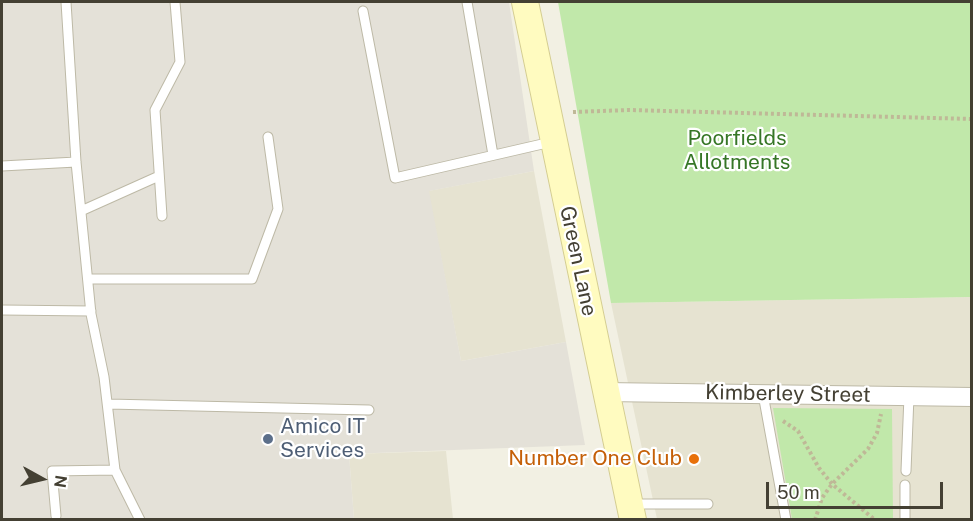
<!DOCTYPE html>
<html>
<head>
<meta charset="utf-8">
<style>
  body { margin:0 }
  #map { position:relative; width:973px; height:521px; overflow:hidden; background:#f2f0e3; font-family:"Public Sans",sans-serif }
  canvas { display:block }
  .frame { position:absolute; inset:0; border:3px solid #444033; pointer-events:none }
  .north { position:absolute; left:12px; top:449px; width:60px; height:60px; -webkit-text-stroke:4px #fff; paint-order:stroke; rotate:98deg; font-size:16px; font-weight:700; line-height:24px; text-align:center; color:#444033 }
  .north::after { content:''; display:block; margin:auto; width:21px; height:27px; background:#444033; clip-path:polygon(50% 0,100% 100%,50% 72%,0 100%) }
  .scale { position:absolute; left:766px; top:482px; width:177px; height:27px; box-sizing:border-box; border:3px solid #444033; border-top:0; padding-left:8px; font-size:18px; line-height:21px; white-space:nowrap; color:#444033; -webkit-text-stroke:4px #fff; paint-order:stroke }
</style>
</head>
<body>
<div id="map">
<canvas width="973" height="521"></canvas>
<div class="frame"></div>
<div class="north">N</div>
<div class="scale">50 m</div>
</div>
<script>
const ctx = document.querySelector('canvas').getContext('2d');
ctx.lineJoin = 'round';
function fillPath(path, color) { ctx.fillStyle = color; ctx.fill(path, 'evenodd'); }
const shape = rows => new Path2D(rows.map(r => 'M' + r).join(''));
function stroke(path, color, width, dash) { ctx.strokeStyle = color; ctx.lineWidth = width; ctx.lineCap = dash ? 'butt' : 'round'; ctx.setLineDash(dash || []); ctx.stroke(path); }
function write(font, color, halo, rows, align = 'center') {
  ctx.font = font + ' "Public Sans",sans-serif'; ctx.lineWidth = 4.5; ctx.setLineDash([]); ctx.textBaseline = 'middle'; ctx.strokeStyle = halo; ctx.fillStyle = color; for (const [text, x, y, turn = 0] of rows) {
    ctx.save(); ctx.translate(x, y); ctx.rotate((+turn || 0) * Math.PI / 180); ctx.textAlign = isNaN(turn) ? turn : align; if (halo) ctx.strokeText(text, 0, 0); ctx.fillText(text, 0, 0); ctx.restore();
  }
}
fillPath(shape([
  [534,171,566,342,461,361,428,191],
  [971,297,971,519,657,519,611,303],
  [446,451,453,519,354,519,349,454]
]), '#e6e3d1');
fillPath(shape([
  [2,2,509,2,534,171,429,191,461,361,566,342,585,445,349,454,354,519,2,519]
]), '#e4e1d8');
fillPath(shape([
  [558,2,971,2,971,297,611,303],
  [773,408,892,409,893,519,792,519]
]), '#c1e8aa');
const lane = shape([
  [66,2,76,162,91,314,104,377,115,470,140,520],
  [467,2,493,155],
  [363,11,395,178,551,142],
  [2,166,76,162],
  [81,211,159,176],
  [162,216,155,110,180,62,175,2],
  [88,279,252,279,278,209,268,137],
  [2,310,91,311],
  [763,394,786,520],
  [108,404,369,410],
  [906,471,909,396],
  [631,504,708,504],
  [56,516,52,471,115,470],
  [905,520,905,485]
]);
const street = shape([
  [604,392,972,397]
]);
const secondary = shape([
  [525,2,633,520]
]);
stroke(lane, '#bdb9a6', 11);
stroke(street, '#bdb9a6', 20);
stroke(secondary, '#d4cd91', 28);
stroke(shape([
  [573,112,629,110,972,119],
  [783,421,798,431,819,468,832,484,875,520],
  [815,520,822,498,832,484,868,449,877,433,881,414]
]), '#bfb897', 4, [3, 3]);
stroke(lane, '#fff', 9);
stroke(street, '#fff', 18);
stroke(secondary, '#fffbc0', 26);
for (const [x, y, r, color] of [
  [268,439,6,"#5c6f8a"],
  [694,459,6,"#e8710a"]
]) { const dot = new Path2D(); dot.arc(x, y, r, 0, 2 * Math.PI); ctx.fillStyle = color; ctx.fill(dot); stroke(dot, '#fff', 2); }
write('21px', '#367626', '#fff', [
  ["Poorfields",737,139],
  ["Allotments",737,163]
]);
write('21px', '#444033', '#fff', [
  ["Green Lane",578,261,78],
  ["Kimberley Street",788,394,1]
]);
write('21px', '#4e5e75', '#fff', [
  ["Amico IT",280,427],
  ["Services",280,451]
], 'left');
write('21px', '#c56008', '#fff', [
  ["Number One Club",682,459]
], 'right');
</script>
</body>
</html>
